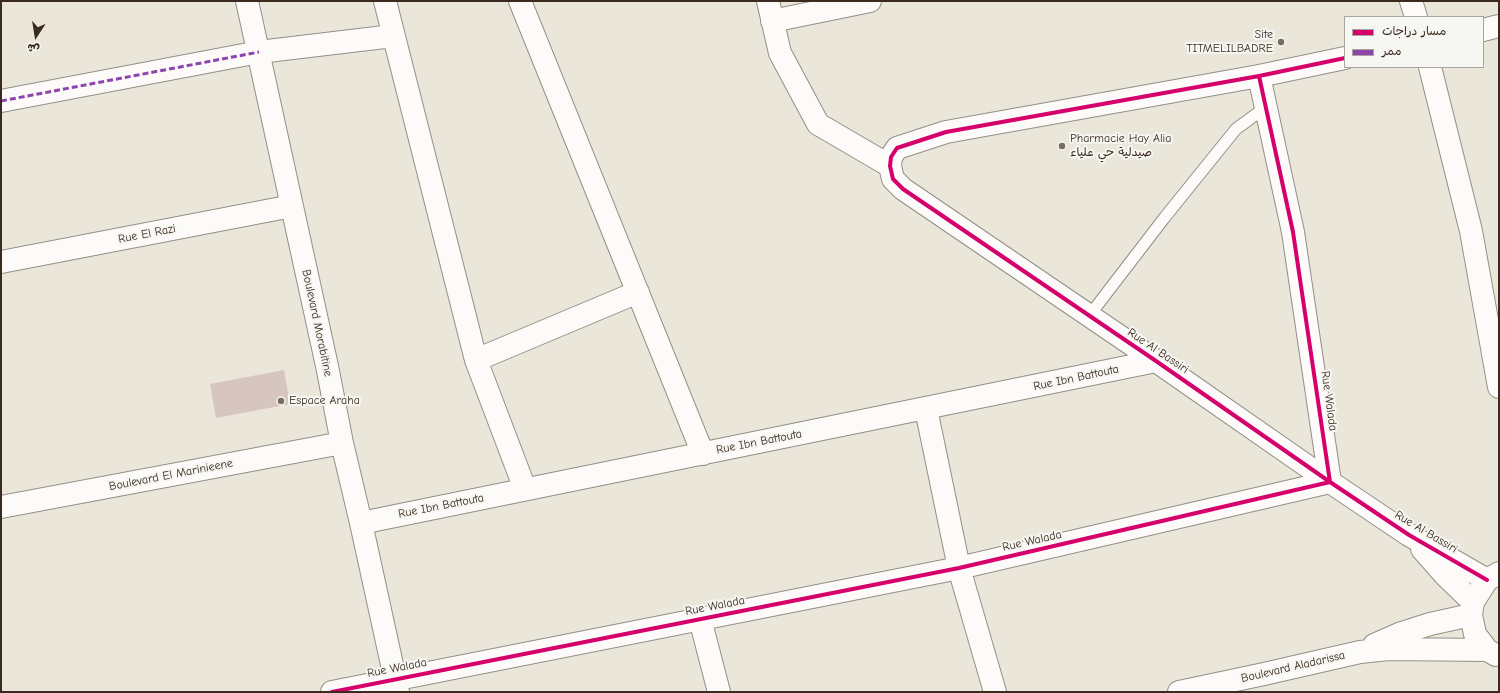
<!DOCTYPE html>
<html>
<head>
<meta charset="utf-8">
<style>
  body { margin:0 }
  #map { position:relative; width:1500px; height:693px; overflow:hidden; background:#ebe6da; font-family:"Comic Neue","Playpen Sans Arabic",sans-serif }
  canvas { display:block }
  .frame { position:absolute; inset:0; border:2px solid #3b2a1e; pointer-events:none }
  .legend { position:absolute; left:1344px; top:16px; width:140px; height:52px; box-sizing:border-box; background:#f6f6f2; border:1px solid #aba49d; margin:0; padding:5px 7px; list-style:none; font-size:12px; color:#3b2a1e }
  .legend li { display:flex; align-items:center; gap:8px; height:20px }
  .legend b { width:20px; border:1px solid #aba49d }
  .north { position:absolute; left:16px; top:16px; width:40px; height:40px; -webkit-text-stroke:3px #f6f6f2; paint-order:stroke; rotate:192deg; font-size:11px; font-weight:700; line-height:16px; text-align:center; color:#3b2a1e }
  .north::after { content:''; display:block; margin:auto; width:14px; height:18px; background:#3b2a1e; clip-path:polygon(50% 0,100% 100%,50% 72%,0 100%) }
</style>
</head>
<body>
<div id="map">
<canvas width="1500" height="693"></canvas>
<div class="frame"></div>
<ul class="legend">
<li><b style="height:5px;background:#d6006c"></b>مسار دراجات</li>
<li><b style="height:5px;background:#8e44ad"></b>ممر</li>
</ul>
<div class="north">ش</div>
</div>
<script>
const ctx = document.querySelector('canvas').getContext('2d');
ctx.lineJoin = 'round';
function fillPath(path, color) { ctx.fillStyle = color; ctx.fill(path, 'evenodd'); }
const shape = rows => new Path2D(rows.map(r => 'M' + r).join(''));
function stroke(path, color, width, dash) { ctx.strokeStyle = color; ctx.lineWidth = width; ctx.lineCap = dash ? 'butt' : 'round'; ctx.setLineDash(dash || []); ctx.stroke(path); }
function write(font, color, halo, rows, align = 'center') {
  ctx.font = font + ' "Comic Neue","Playpen Sans Arabic",sans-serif'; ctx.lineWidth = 4; ctx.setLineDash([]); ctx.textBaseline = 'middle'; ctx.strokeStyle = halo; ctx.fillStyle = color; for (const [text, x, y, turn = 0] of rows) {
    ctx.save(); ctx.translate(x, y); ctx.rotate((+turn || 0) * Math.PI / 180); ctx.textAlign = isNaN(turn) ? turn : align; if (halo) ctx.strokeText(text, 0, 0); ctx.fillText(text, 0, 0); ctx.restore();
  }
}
fillPath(shape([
  [284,370,290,404,216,418,210,384]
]), '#d7c6c0');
const lane = shape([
  [1089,316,1165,217,1236,129,1266,107]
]);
const street = shape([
  [247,1,327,366,342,443,361,523,398,692],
  [385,1,476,360,525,489],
  [520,1,703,454],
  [768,1,780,53,818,124,890,166],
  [1411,1,1416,17],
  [772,21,870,1],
  [1483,30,1499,26],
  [1345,58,1259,76,946,132,897,148,891,157,890,166,893,179,903,189,1156,361,1330,482,1409,535,1487,580],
  [1430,67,1471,231,1499,387],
  [1,101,259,52,393,36],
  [1,262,292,206],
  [476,360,638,292],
  [926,409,959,568,995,692],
  [1,507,342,443],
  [361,523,1156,361],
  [1422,549,1445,575,1473,602],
  [700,619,719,692],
  [1374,645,1399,634,1430,624,1471,615],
  [1496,655,1487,650,1475,634,1471,615,1473,602,1487,580,1499,573],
  [332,692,959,568,1330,482,1293,232,1259,76],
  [1179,692,1264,674,1360,652,1389,649,1487,650]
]);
stroke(lane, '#948f86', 13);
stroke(street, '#948f86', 24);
stroke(lane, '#fcfbf9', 11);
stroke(street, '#fcfbf9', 22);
stroke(shape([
  [1,101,259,52]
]), '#8e44ad', 3, [6, 3]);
stroke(shape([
  [1345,58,1259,76,946,132,897,148,891,157,890,166,893,179,903,189,1156,361,1330,482,1409,535,1487,580],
  [332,692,959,568,1330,482,1293,232,1259,76]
]), '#d6006c', 4);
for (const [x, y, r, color] of [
  [1281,42,4,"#796c60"],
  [1062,146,4,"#796c60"],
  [281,401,4,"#796c60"]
]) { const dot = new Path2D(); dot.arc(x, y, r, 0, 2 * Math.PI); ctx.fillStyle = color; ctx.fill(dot); stroke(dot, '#f6f6f2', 1.5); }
write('12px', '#3b2a1e', '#f6f6f2', [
  ["Site",1273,35,"right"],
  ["TITMELILBADRE",1273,49,"right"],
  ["Pharmacie Hay Alia",1070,139],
  ["صيدلية حي علياء",1070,153],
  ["Espace Araha",289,401]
], 'left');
write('12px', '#3b2a1e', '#f6f6f2', [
  ["Rue El Razi",147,234,-11],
  ["Boulevard Morabitine",317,323,78],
  ["Rue Al Bassiri",1158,351,34],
  ["Rue Ibn Battouta",1076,378,-12],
  ["Rue Walada",1329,401,82],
  ["Rue Ibn Battouta",759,442,-11],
  ["Boulevard El Marinieene",171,475,-11],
  ["Rue Ibn Battouta",441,506,-11],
  ["Rue Al Bassiri",1426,532,31],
  ["Rue Walada",1032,541,-13],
  ["Rue Walada",715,606,-11],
  ["Boulevard Aladarissa",1293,667,-13],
  ["Rue Walada",397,668,-11]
]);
</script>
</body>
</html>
